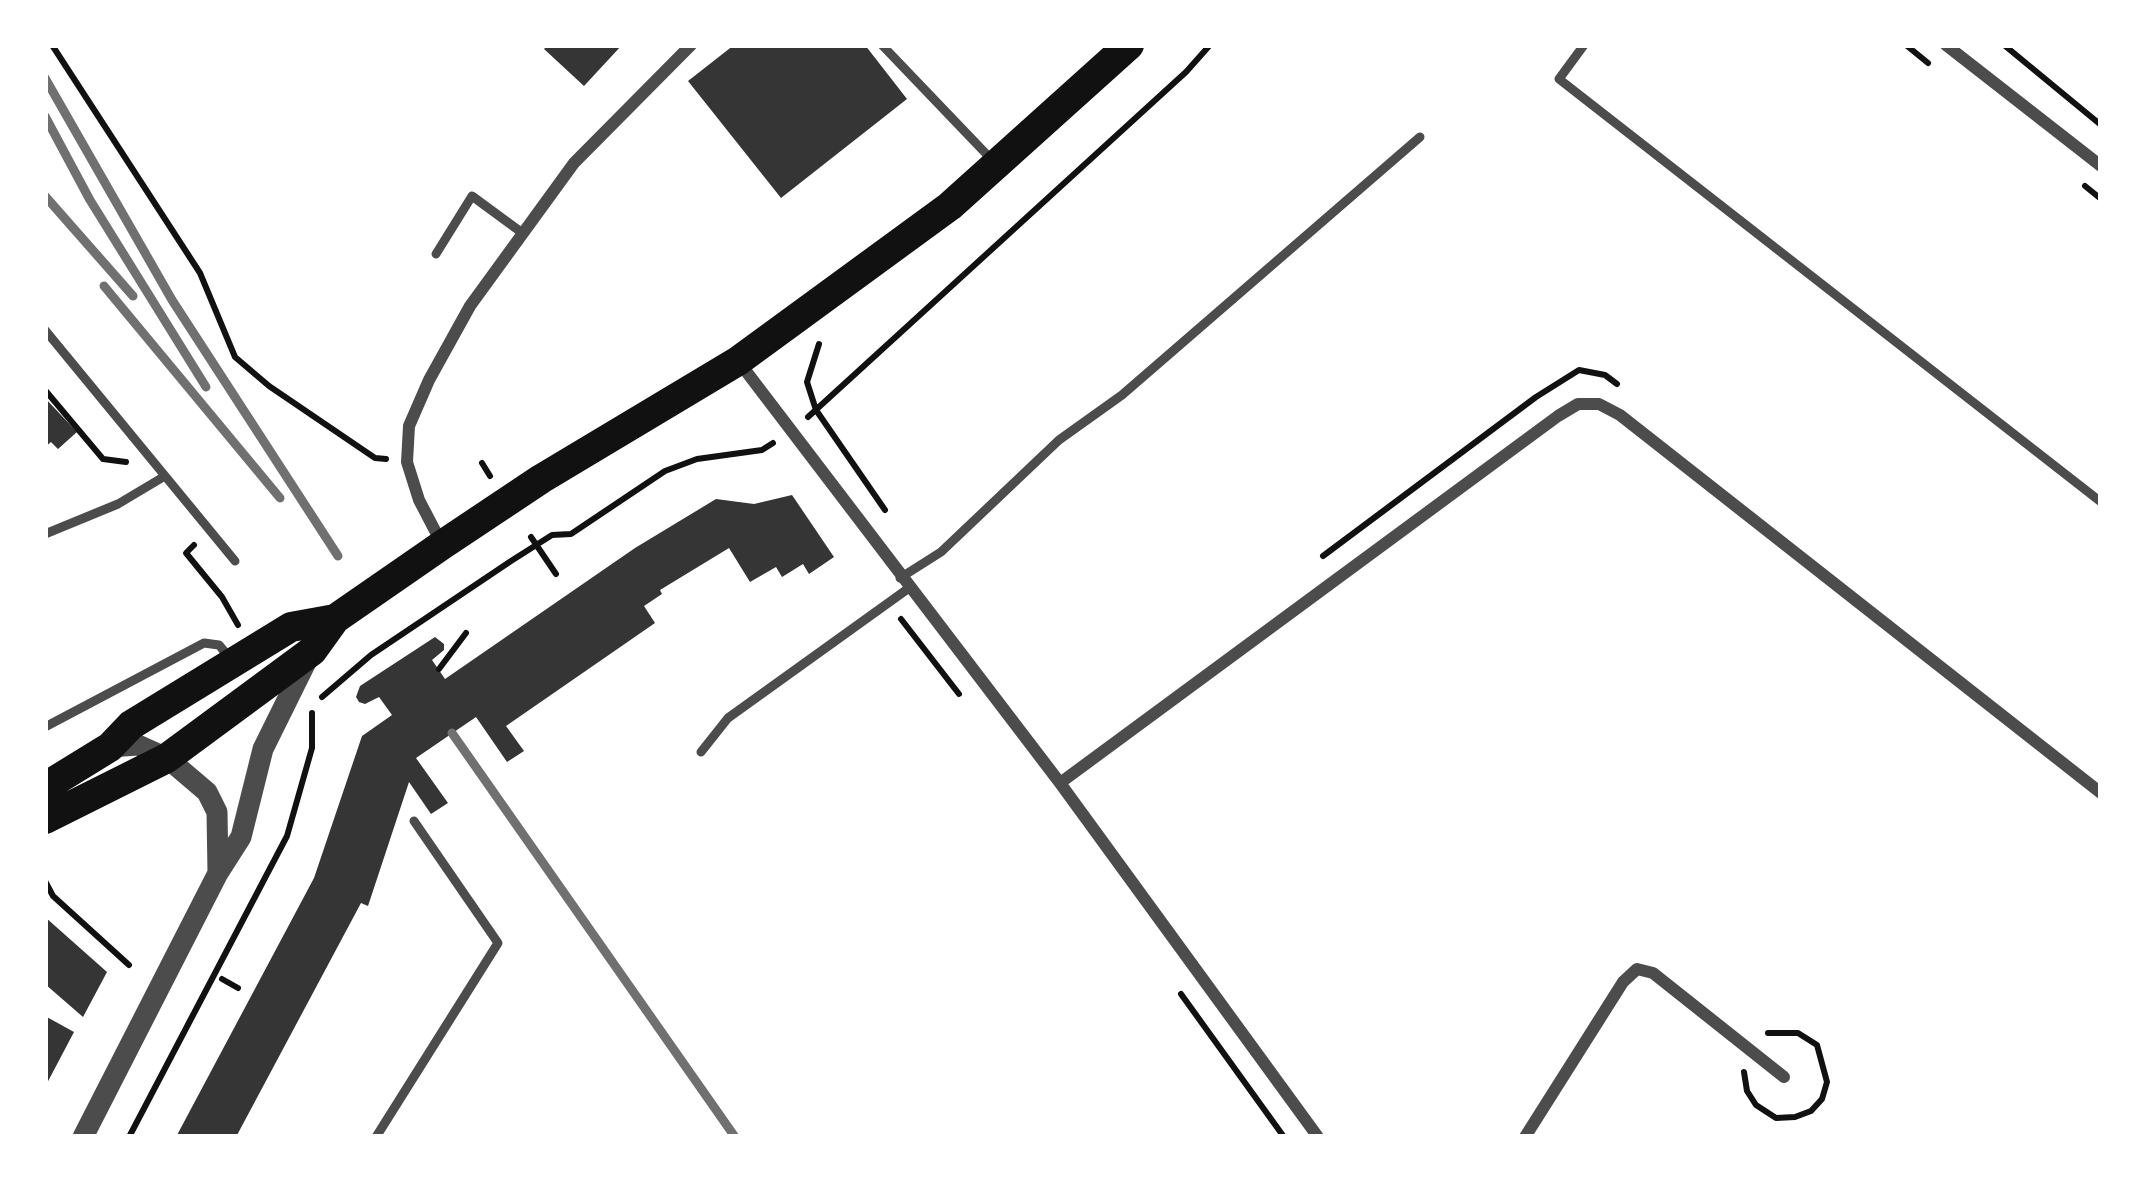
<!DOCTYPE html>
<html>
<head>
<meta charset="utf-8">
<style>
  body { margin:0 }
  #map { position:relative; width:2146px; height:1182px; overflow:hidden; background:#fff; font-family:"Fira Sans Condensed",sans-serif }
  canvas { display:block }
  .frame { position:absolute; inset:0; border:48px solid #fff; pointer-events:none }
</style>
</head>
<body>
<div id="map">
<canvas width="2146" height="1182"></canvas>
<div class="frame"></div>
</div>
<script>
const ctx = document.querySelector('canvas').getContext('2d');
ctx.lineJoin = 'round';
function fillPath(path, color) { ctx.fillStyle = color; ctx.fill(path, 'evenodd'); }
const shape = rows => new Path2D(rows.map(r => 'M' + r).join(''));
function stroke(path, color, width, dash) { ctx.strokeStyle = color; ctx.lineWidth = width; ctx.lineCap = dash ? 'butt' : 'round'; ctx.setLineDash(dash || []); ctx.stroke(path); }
fillPath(shape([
  [548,45,622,45,584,86,544,49],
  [734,45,865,45,907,99,781,198,688,81],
  [45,398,77,432,58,449,51,442,45,447],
  [792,495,834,557,809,574,803,564,782,577,776,567,750,582,729,548,660,590,662,594,644,606,655,623,506,726,524,751,507,762,476,717,416,758,448,803,431,814,409,782,368,906,361,903,236,1137,176,1137,314,878,362,736,392,715,379,697,365,704,359,702,356,697,360,686,435,637,444,644,444,650,432,660,445,679,635,548,716,499,754,504],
  [45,917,107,972,83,1017,45,984],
  [45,1016,74,1032,45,1087]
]), '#353535');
stroke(shape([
  [52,45,200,273,235,357,269,386,375,458,386,459],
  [1906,45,1928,63],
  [2004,45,2101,125],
  [2085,186,2101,199],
  [819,344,807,382,816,410,885,510],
  [45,390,103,459,126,462],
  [808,417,1186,72,1210,45],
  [482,463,490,476],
  [531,537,556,574],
  [194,545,186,553,222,597,238,625],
  [1323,556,1536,397,1579,370,1605,375,1617,384],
  [901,619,959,694],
  [439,669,466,633],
  [322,697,371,655,511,561,552,535,571,534,665,471,697,459,762,450,773,443],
  [45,881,53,896,129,965],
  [222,979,238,988],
  [1181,994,1284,1137],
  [1744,1072,1747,1091,1756,1105,1776,1118,1795,1117,1811,1111,1822,1099,1827,1082,1817,1045,1798,1033,1768,1033],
  [129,1137,287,836,312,748,312,713]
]), '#111', 6);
stroke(shape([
  [882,45,993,161],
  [1584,45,1559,79,2101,502],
  [436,254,472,196,521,232],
  [45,330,235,561],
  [45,534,118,504,165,476],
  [900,578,941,552,1059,440,1122,395,1420,137],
  [45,727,204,643,219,645,229,657],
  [701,752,728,718,909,588],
  [376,1137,498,943,414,821]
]), '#4c4c4c', 9);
stroke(shape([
  [1946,45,2101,166],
  [739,362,1060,783,1318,1137],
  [442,544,419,500,407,462,409,426,429,380,470,306,574,163,691,45],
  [1060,783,1558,416,1578,404,1599,404,1620,415,2101,793],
  [1525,1137,1623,982,1637,969,1653,973,1784,1077]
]), '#4c4c4c', 12);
stroke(shape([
  [110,747,138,745,167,758,207,792,217,812,218,873],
  [83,1137,218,873,241,837,263,749,309,656]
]), '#4c4c4c', 21);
stroke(shape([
  [45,787,110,747,131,725,291,627,335,619],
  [45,819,167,758,312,651,335,619,442,545,541,479,738,361,950,206,1129,45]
]), '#111', 30);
stroke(shape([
  [45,78,172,300,338,556],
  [45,116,90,200,206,387],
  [45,196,133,296],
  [104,286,280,498],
  [452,733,735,1137]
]), '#707070', 9);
</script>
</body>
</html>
